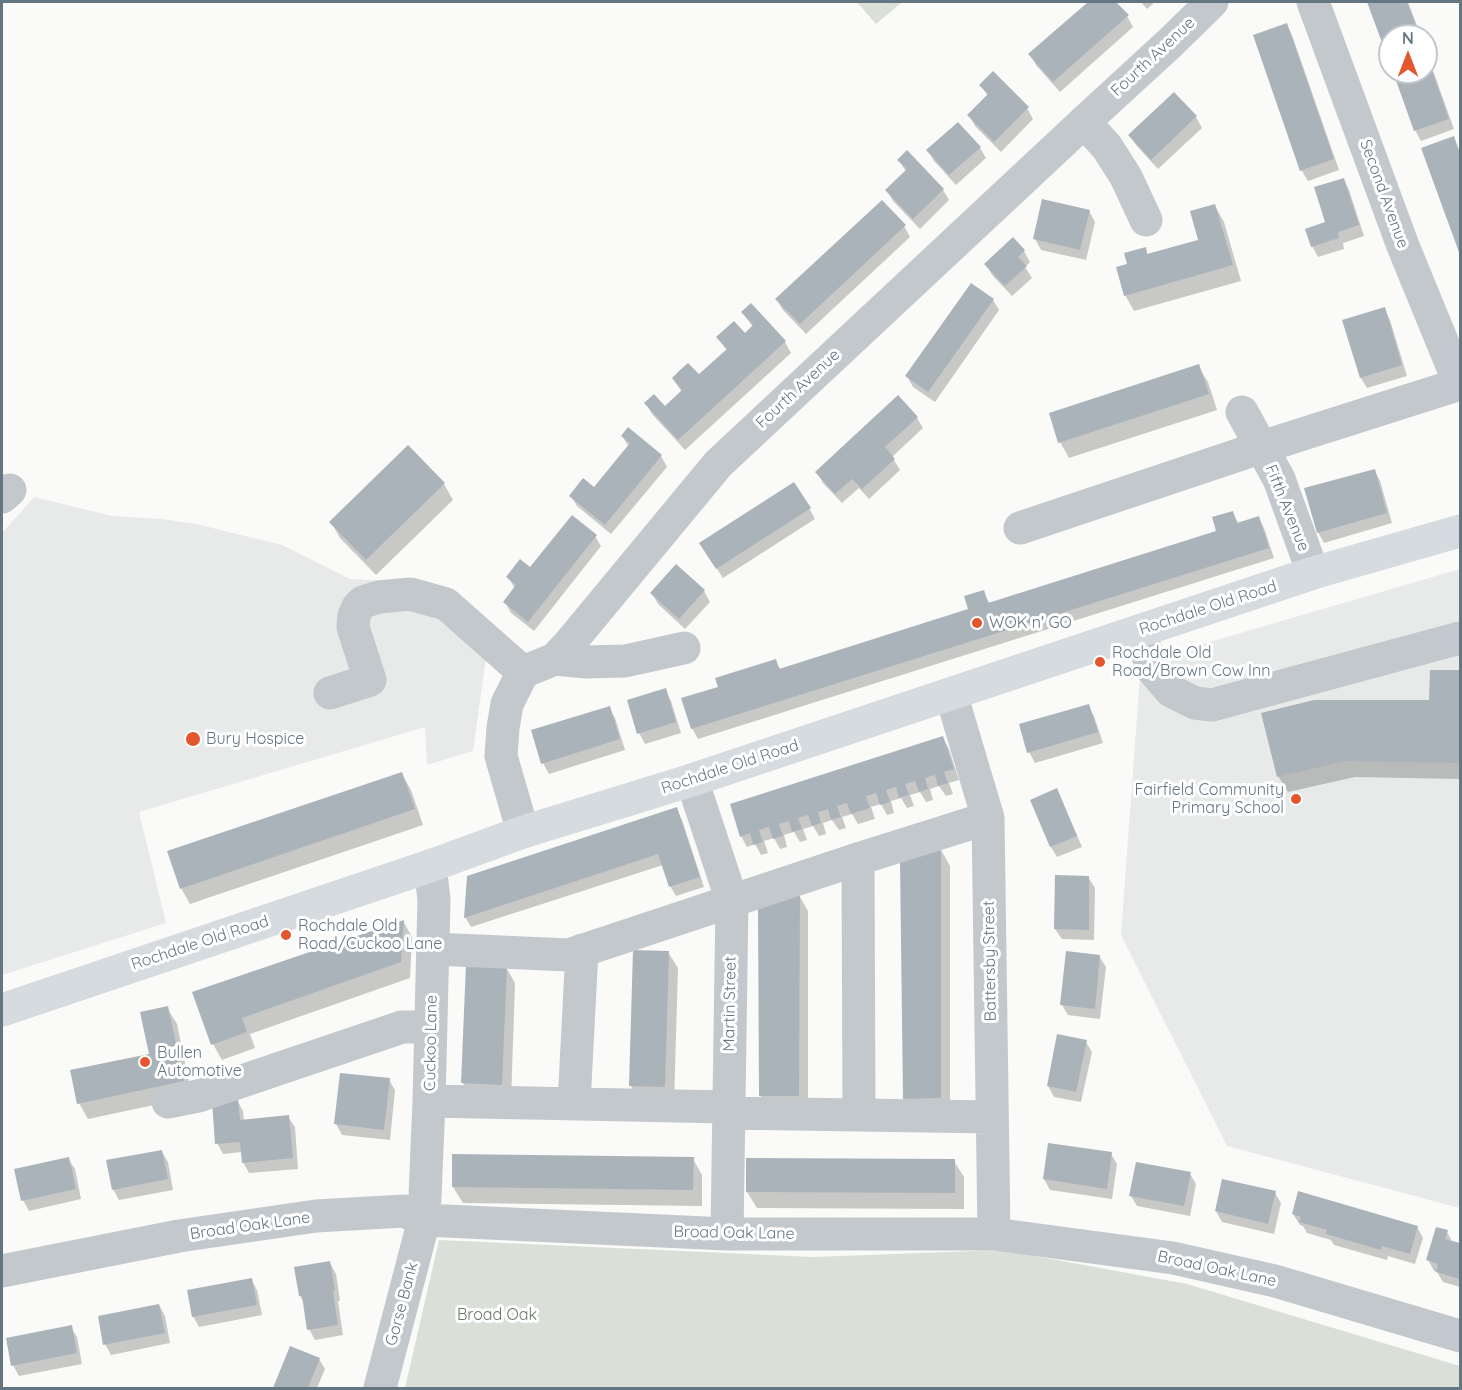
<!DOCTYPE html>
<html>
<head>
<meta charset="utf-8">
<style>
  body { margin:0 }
  #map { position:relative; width:1462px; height:1390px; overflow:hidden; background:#fafaf8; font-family:Quicksand,sans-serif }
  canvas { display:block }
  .frame { position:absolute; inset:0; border:3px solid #657683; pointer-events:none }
  .north { position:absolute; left:1378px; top:24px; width:60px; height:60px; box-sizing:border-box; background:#fff; border:2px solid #c1c8cd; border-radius:50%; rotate:0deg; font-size:16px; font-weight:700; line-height:24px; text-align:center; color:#657683 }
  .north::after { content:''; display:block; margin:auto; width:21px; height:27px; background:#e4572e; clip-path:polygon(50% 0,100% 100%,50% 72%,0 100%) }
</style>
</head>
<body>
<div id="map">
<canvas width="1462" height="1390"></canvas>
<div class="frame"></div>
<div class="north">N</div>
</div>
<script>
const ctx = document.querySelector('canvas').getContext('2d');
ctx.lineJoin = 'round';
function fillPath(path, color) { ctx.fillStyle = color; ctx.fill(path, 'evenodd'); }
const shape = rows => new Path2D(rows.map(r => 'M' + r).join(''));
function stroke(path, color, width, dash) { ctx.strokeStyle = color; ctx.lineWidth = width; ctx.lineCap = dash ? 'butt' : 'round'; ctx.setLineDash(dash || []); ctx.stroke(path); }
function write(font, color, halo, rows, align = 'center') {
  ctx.font = font + ' Quicksand,sans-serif'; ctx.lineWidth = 6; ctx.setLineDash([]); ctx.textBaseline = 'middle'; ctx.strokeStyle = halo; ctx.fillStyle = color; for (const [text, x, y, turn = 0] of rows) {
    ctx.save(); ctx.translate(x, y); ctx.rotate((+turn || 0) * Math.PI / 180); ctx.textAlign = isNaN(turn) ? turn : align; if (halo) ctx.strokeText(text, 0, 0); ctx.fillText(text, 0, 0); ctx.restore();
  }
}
fillPath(shape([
  [34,497,112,516,162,519,196,524,282,545,350,579,433,583,442,623,486,658,473,751,427,765,425,727,139,812,166,923,2,975,2,533],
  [1460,569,1460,1208,1227,1146,1121,935,1141,662]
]), '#e8e9e9');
fillPath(shape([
  [857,2,902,2,876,24],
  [439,1240,813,1257,1003,1250,1187,1284,1460,1366,1460,1388,405,1388]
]), '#dadfd7');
fillPath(shape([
  [1090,2,1114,2,1127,16,1133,27,1060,92,1036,65,1030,54],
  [1141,2,1155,2,1147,9],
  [1369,2,1408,2,1421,36,1390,36,1390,61],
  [1286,25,1292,35,1339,170,1308,181,1302,171,1255,36],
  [1426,51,1454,129,1421,141,1415,130,1394,72,1426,72],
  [981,85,1027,108,1033,119,1001,152,975,126,969,115,988,96],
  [1174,94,1196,117,1202,128,1158,169,1136,145,1130,135],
  [1453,138,1460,151,1460,251,1423,149],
  [980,148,986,158,956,185,934,161,928,150],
  [899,160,943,190,949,200,920,229,893,201,887,190,906,172],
  [1343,179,1349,190,1364,236,1343,243,1344,249,1318,257,1312,246,1327,223],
  [1215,206,1224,222,1241,281,1134,311,1125,295,1129,265,1145,249,1148,255,1200,241],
  [1089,211,1095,222,1086,260,1041,250,1035,239],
  [904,226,910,237,806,334,783,310,777,300],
  [1013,239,1024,251,1030,262,1025,267,1032,278,1012,296,992,275,986,264],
  [993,300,999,310,935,402,913,387,907,376],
  [751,305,785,342,791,353,685,450,652,414,646,403,665,408,682,392,673,379,699,377,727,351,718,338,744,335,753,327,743,313],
  [1384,309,1390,320,1407,376,1367,388,1361,378,1344,321],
  [1198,366,1208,382,1217,410,1069,458,1060,442],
  [917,418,923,428,892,457,900,470,869,499,859,488,842,503,823,483,817,472],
  [628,429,661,456,667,467,611,534,577,506,571,496,595,489,629,447,622,436],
  [408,447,444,484,453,500,376,575,340,538,331,522],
  [1374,470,1380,481,1392,523,1324,543,1318,532],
  [809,508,815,519,723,578,707,554],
  [1232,512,1239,524,1258,517,1264,528,1274,558,698,739,692,728,720,688,775,661,781,670,970,610,983,591,990,604,1218,532],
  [595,536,601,546,534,631,511,613,505,602,514,587,508,577,531,569],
  [704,591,710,602,685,629,658,604,652,593],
  [1431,671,1460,672,1460,779,1355,777,1288,792,1278,776,1431,701],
  [665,690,671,701,681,733,645,744,639,733],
  [1088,706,1094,716,1103,743,1035,763,1029,752],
  [609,708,615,718,625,750,549,774,543,763],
  [943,738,949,749,959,780,949,783,953,794,946,796,939,786,930,789,933,800,926,802,920,792,910,795,914,806,907,808,901,798,891,801,894,813,887,815,881,804,871,807,875,819,858,824,852,814,842,817,846,828,839,830,832,820,823,823,826,834,819,836,813,826,803,829,807,840,800,842,794,832,784,835,787,847,780,849,774,838,764,841,768,853,761,855,755,844,747,847,741,836],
  [402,774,411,790,423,825,190,904,181,888],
  [1032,801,1062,801,1082,847,1057,857,1051,847],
  [676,809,682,820,704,887,676,896,670,886,663,865,471,927,465,917],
  [941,850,950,866,950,1114,914,1114,905,1098],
  [1088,877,1095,888,1094,940,1062,939,1055,929],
  [799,895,808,911,808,1112,769,1112,760,1095],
  [403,921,412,937,410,978,250,1034,255,1048,222,1060,213,1044,194,993],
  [668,952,678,968,674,1103,640,1102,631,1086],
  [1099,956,1106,967,1100,1019,1068,1015,1062,1005],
  [506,967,515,983,511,1101,472,1099,463,1083],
  [167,1008,177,1024,192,1097,88,1119,79,1103,150,1055],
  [1086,1042,1092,1052,1081,1102,1054,1097,1048,1086],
  [389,1080,395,1090,390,1140,342,1135,336,1124],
  [237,1100,243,1111,244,1121,288,1117,295,1127,298,1169,249,1173,243,1162,242,1152,223,1154,217,1143],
  [162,1152,168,1162,173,1190,119,1200,113,1189],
  [1111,1154,1117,1164,1112,1199,1050,1190,1044,1179],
  [68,1159,75,1169,81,1199,29,1211,23,1200],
  [693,1159,702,1175,702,1206,463,1203,453,1187],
  [954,1161,964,1177,964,1209,757,1208,747,1192],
  [1190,1174,1196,1184,1190,1216,1137,1206,1131,1196],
  [1275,1193,1281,1203,1274,1234,1222,1222,1216,1211],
  [1293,1214,1417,1227,1423,1238,1415,1264,1388,1256,1387,1260,1334,1245,1331,1240,1307,1233,1303,1226,1300,1225],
  [1447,1232,1453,1243,1460,1245,1460,1287,1443,1282,1437,1272,1434,1271,1428,1260],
  [330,1263,336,1274,340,1301,338,1301,343,1335,315,1340,309,1329,304,1303,300,1296],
  [251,1279,257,1290,262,1315,199,1327,193,1316],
  [159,1305,165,1316,170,1343,111,1355,105,1344],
  [71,1327,77,1337,82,1364,19,1376,13,1365],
  [290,1348,319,1359,325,1369,317,1388,275,1388]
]), '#0003');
fillPath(shape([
  [1088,2,1116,2,1129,15,1053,82,1028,54],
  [1367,2,1407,2,1420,36,1390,36,1390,64],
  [1287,23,1334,159,1300,171,1253,35],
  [1426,54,1449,119,1414,131,1393,72,1426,72],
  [993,71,1029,107,994,142,967,115,988,94,979,85],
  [1174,92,1197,116,1151,160,1128,135],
  [958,122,981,147,949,175,926,150],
  [1454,136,1460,154,1460,255,1421,148],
  [907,150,944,189,913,219,885,190,907,169,897,160],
  [1344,178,1359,225,1338,232,1339,238,1311,247,1305,229,1325,222,1314,187],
  [1042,199,1090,210,1080,250,1033,239],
  [882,200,906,225,800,324,775,299],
  [1215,204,1233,265,1124,296,1116,267,1127,264,1124,253,1146,247,1147,254,1198,240,1190,211],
  [1013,237,1025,250,1018,257,1027,266,1005,286,984,264],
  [971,283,994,299,928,392,905,376],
  [751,303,786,341,678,440,644,403,654,394,665,406,682,390,672,378,680,370,688,363,699,374,727,349,716,337,734,321,745,333,753,325,741,312],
  [1385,307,1402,365,1360,378,1342,320],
  [1199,364,1209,394,1058,443,1049,413],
  [898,395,918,417,885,447,895,459,862,489,852,479,835,494,815,472],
  [628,427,662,455,605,525,569,496,583,478,594,487,630,443,621,436],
  [408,445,445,483,366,560,329,522],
  [1375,469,1387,513,1317,533,1304,488],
  [794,482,811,508,716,569,699,543],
  [1233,511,1237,523,1259,516,1269,548,691,729,681,698,718,687,715,678,776,659,779,669,968,609,964,596,984,590,988,603,1216,531,1212,517],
  [572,515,597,535,528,622,503,602,516,585,506,577,520,559,530,567],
  [676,564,705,590,679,619,650,593],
  [1430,670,1460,670,1460,763,1345,761,1277,777,1261,713,1314,700,1429,700],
  [666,688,676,722,637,734,627,700],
  [1089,704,1098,732,1027,753,1019,724],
  [610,706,620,739,541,764,531,730],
  [943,736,954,769,944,772,948,783,938,786,935,775,925,778,928,789,919,792,915,781,905,784,909,795,899,798,896,787,886,790,890,802,880,805,876,793,866,796,870,808,851,814,847,803,837,806,841,817,831,820,828,809,818,812,821,823,812,826,808,815,798,818,802,829,792,832,789,821,779,824,783,836,773,839,769,827,759,830,763,842,753,845,750,833,740,837,730,804],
  [402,772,415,809,180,889,167,851],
  [1057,788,1077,836,1050,847,1030,800],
  [677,807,700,877,669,887,658,854,464,918,467,876],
  [941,848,941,1098,903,1099,900,860],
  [1055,875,1089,876,1089,930,1054,929],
  [800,893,799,1096,759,1096,758,908],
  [404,920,401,962,242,1018,247,1032,211,1045,192,992],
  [633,950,669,951,665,1087,629,1086],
  [1066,951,1100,955,1095,1009,1060,1005],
  [466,964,507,966,502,1085,461,1083],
  [168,1006,184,1081,77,1104,70,1070,149,1054,140,1012],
  [1057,1034,1087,1040,1076,1092,1047,1086],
  [340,1073,390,1078,384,1130,334,1124],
  [238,1099,240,1120,289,1115,293,1158,242,1163,240,1142,215,1144,212,1101],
  [1048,1143,1112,1152,1107,1189,1043,1179],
  [162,1150,168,1179,112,1190,106,1160],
  [452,1154,694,1157,693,1190,452,1187],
  [69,1157,76,1189,21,1201,14,1169],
  [746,1158,955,1159,955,1193,746,1192],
  [1136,1162,1191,1172,1184,1206,1129,1196],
  [1222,1179,1276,1191,1268,1224,1215,1211],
  [1298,1191,1418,1226,1410,1254,1382,1246,1381,1250,1326,1234,1327,1230,1299,1222,1301,1217,1292,1214],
  [1436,1227,1448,1230,1445,1239,1460,1243,1460,1279,1436,1272,1438,1264,1426,1260],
  [330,1261,335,1290,333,1291,338,1325,307,1330,302,1296,299,1296,294,1267],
  [252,1278,257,1305,192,1317,187,1290],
  [159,1304,165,1333,103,1345,98,1316],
  [72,1325,77,1353,11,1366,6,1338],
  [290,1346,320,1358,308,1388,273,1388]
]), '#aab3b9');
stroke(shape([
  [1313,2,1403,246,1460,385],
  [1084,122,1107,147,1126,177,1146,220],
  [1242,412,1279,479,1313,573],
  [2,497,10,490],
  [1020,528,1262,447,1460,384],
  [1139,631,1153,670,1171,691,1195,703,1212,705,1460,638],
  [555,659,586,662,625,661,684,648],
  [330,693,370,680,353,627,354,616,358,607,363,602,379,597,410,594,446,604,523,672],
  [951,694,988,818,994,1234],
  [692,780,732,901,727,1234],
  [523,832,501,756,503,728,507,704,523,672,555,659,569,644,718,464,1084,122,1170,43,1212,2],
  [858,859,859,1115],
  [433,949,569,955,858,859,988,818],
  [429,1101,728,1107],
  [168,1102,198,1096,402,1027,431,1027],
  [574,1104,582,950],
  [728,1113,992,1117],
  [2,1271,179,1236,316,1216,404,1211,424,1220,727,1234,994,1234,1173,1258,1275,1281,1460,1336],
  [380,1388,424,1220,429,1101,434,899,430,866]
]), '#c3c8cc', 33);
stroke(shape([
  [2,1010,430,866,523,832,692,780,1313,573,1460,531]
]), '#d6dbdf', 33);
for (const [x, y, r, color] of [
  [977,623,6,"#e4572e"],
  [1100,662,6,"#e4572e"],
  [193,739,8,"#e4572e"],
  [1296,799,6,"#e4572e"],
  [286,935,6,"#e4572e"],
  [145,1062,6,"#e4572e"]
]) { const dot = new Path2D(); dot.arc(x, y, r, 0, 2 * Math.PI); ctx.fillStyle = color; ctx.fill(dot); stroke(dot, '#fff', 2); }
write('16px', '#657683', '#fff', [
  ["Fourth Avenue",1153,57,-43],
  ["Second Avenue",1384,194,70],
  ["Fourth Avenue",798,389,-43],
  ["Fifth Avenue",1287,508,68],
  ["Rochdale Old Road",1208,608,-18],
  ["Rochdale Old Road",730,767,-18],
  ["Rochdale Old Road",200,943,-18],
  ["Battersby Street",990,961,-91],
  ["Martin Street",730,1004,-89],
  ["Cuckoo Lane",431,1043,-89],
  ["Broad Oak Lane",250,1226,-8],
  ["Broad Oak Lane",734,1233,1],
  ["Broad Oak Lane",1217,1269,12],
  ["Gorse Bank",402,1304,-75]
]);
write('16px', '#657683', '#fff', [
  ["WOK n' GO",989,623],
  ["Rochdale Old",1112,653],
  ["Road/Brown Cow Inn",1112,671],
  ["Bury Hospice",206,739],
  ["Fairfield Community",1284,790,"right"],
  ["Primary School",1284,808,"right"],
  ["Rochdale Old",298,926],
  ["Road/Cuckoo Lane",298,944],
  ["Bullen",157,1053],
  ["Automotive",157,1071]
], 'left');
write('16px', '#687a64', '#fff', [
  ["Broad Oak",497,1315]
]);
</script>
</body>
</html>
